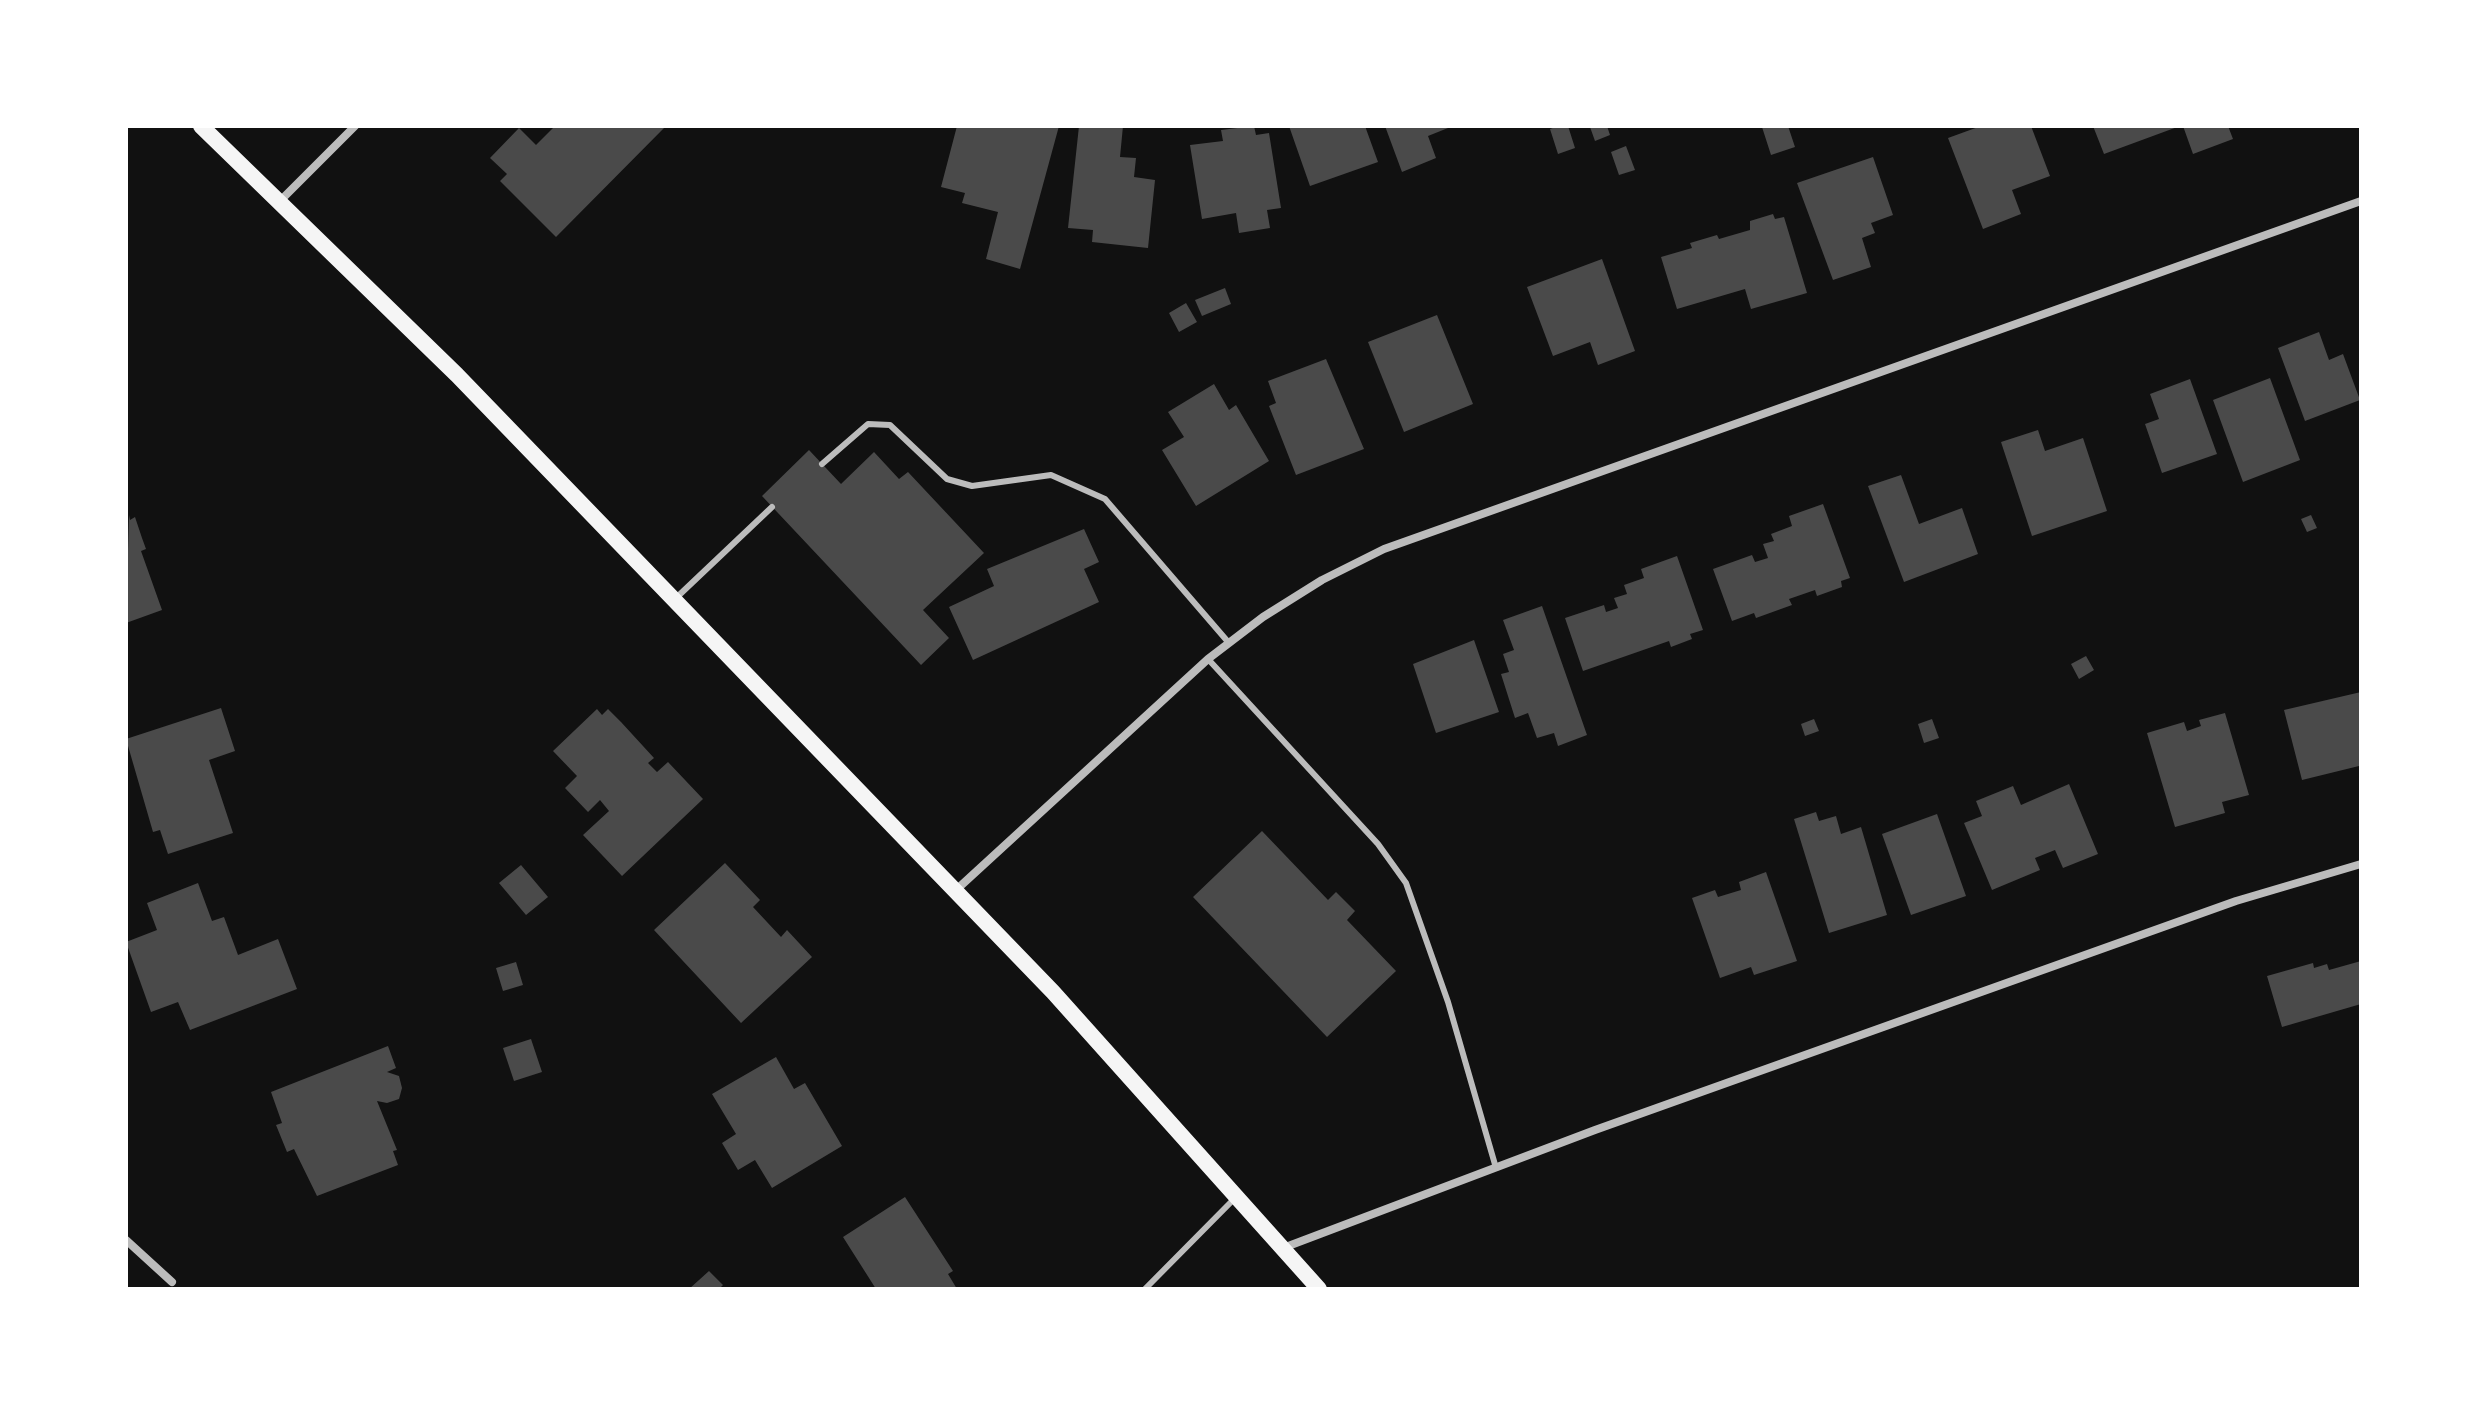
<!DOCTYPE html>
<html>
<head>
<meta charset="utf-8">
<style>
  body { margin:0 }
  #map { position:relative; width:2487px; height:1415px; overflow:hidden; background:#111; font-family:"Alegreya Sans",sans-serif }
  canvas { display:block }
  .frame { position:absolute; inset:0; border:128px solid #fff; pointer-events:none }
</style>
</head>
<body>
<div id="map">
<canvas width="2487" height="1415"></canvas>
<div class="frame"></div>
</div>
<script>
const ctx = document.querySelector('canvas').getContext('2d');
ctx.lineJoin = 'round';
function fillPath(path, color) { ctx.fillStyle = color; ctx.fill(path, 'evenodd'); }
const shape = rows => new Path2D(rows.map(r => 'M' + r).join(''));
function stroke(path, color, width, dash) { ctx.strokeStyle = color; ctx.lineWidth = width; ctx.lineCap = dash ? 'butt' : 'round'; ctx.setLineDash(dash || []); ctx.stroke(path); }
fillPath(shape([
  [555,126,666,126,556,237,500,181,507,174,490,158,519,128,536,145],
  [957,126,1059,126,1020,269,986,259,998,212,962,203,965,193,941,187],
  [1079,126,1123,126,1120,157,1136,158,1134,177,1155,180,1148,248,1092,242,1093,230,1068,228],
  [1254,126,1256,135,1269,133,1281,208,1267,210,1270,228,1239,233,1236,213,1202,219,1190,145,1223,141,1221,130],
  [1289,126,1365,126,1378,162,1310,186],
  [1385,126,1453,126,1428,136,1436,158,1402,172],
  [1558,126,1568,126,1575,148,1558,154,1550,129],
  [1607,126,1610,135,1595,141,1590,127],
  [1788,126,1795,147,1771,155,1762,127],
  [1981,126,2031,126,2050,176,2012,190,2021,214,1983,229,1948,138],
  [2093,126,2180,126,2104,154],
  [2183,126,2228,126,2233,139,2193,154],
  [1626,146,1635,170,1619,175,1611,152],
  [1873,157,1893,215,1871,223,1875,233,1862,238,1871,267,1833,280,1797,183],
  [1773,214,1775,219,1784,217,1807,293,1751,309,1745,289,1677,309,1661,257,1692,248,1690,243,1717,235,1719,239,1750,230,1750,221],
  [1602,259,1635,351,1598,365,1590,342,1553,356,1527,287],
  [1225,288,1231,304,1202,316,1195,300],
  [1186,303,1197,322,1179,332,1169,313],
  [1437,315,1473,404,1404,432,1368,342],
  [2319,332,2329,360,2343,354,2360,400,2305,421,2278,348],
  [1326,359,1364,449,1296,475,1269,406,1276,403,1268,381],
  [2270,378,2300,460,2243,482,2213,400],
  [2190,379,2217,454,2162,473,2145,424,2159,419,2150,394],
  [1214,384,1229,410,1236,405,1269,461,1196,506,1162,450,1184,437,1168,412],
  [2038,430,2045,451,2083,438,2107,511,2032,536,2001,442],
  [809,450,841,484,874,452,899,479,908,472,984,553,923,610,949,638,921,665,762,496],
  [1901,475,1919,524,1962,508,1978,554,1904,582,1868,486],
  [1823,504,1850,578,1841,581,1842,587,1817,596,1815,590,1789,599,1792,605,1756,618,1754,613,1732,621,1713,569,1752,555,1755,562,1768,558,1763,544,1774,541,1771,534,1792,526,1789,516],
  [129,515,130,520,135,517,142,538,146,549,141,551,162,610,126,623],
  [2311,515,2317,528,2307,532,2301,519],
  [1084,529,1099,562,1084,569,1099,602,973,660,949,607,994,586,987,569],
  [1677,556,1703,630,1690,634,1692,639,1671,647,1669,641,1583,671,1565,618,1604,605,1606,612,1618,608,1614,598,1627,594,1624,585,1644,578,1641,569],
  [1542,606,1587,735,1558,746,1554,733,1537,738,1528,713,1515,718,1501,674,1509,672,1503,654,1514,650,1503,620],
  [1474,640,1499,712,1436,733,1413,664],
  [2086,656,2094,670,2079,679,2071,664],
  [2361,692,2359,766,2302,780,2284,710],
  [221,708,235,751,209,760,233,833,168,854,160,830,153,832,126,739],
  [597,709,602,715,608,709,621,722,654,758,648,763,657,772,668,762,703,799,622,876,583,835,609,811,600,800,588,812,565,788,577,776,553,751],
  [2225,713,2249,795,2222,802,2225,813,2175,827,2147,733,2184,722,2187,731,2201,726,2199,720],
  [1814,719,1819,731,1805,736,1801,724],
  [1932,719,1939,738,1924,743,1918,724],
  [2069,784,2098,854,2063,868,2055,850,2035,858,2040,870,1992,890,1964,823,1982,816,1976,801,2013,786,2021,805],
  [1816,812,1819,821,1836,816,1841,834,1861,827,1887,915,1829,933,1794,819],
  [1937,814,1966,896,1911,915,1882,834],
  [1262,831,1328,900,1336,892,1355,911,1347,920,1396,971,1327,1037,1193,897],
  [725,863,760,900,753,907,781,937,787,930,812,957,741,1023,654,930],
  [521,865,548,897,526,915,499,883],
  [1766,872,1797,961,1754,975,1751,967,1720,978,1692,898,1715,890,1718,897,1741,890,1739,882],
  [198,883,212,921,224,917,238,955,278,939,297,989,190,1030,178,1002,151,1012,126,942,157,930,147,903],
  [2361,961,2361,1004,2282,1027,2267,976,2313,963,2314,968,2327,964,2329,970],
  [516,962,523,985,503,991,496,968],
  [531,1039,542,1072,514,1081,503,1048],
  [388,1046,396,1068,387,1072,399,1076,402,1088,399,1099,387,1103,377,1101,397,1150,393,1151,398,1165,317,1196,294,1149,287,1152,276,1125,282,1123,271,1092],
  [776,1057,794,1089,805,1083,842,1146,772,1188,755,1160,738,1170,722,1143,736,1134,712,1094],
  [905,1197,953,1271,948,1274,957,1289,876,1289,843,1237],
  [709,1271,723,1285,719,1289,689,1289]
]), '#4a4a4a');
stroke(shape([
  [822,464,868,424,890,425,947,479,972,486,1051,475,1105,499,1229,643],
  [676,598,772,507],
  [1208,659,1378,844,1406,883,1448,1002,1496,1168],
  [1145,1289,1236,1197]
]), '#bcbcbc', 6);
stroke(shape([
  [280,201,355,126],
  [955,891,1208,659,1263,617,1322,580,1384,549,2361,201],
  [126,1240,172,1282],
  [1283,1248,1595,1130,2236,901,2361,864]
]), '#bcbcbc', 8);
stroke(shape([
  [201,126,457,375,1053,992,1319,1289]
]), '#f5f5f5', 16);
</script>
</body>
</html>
